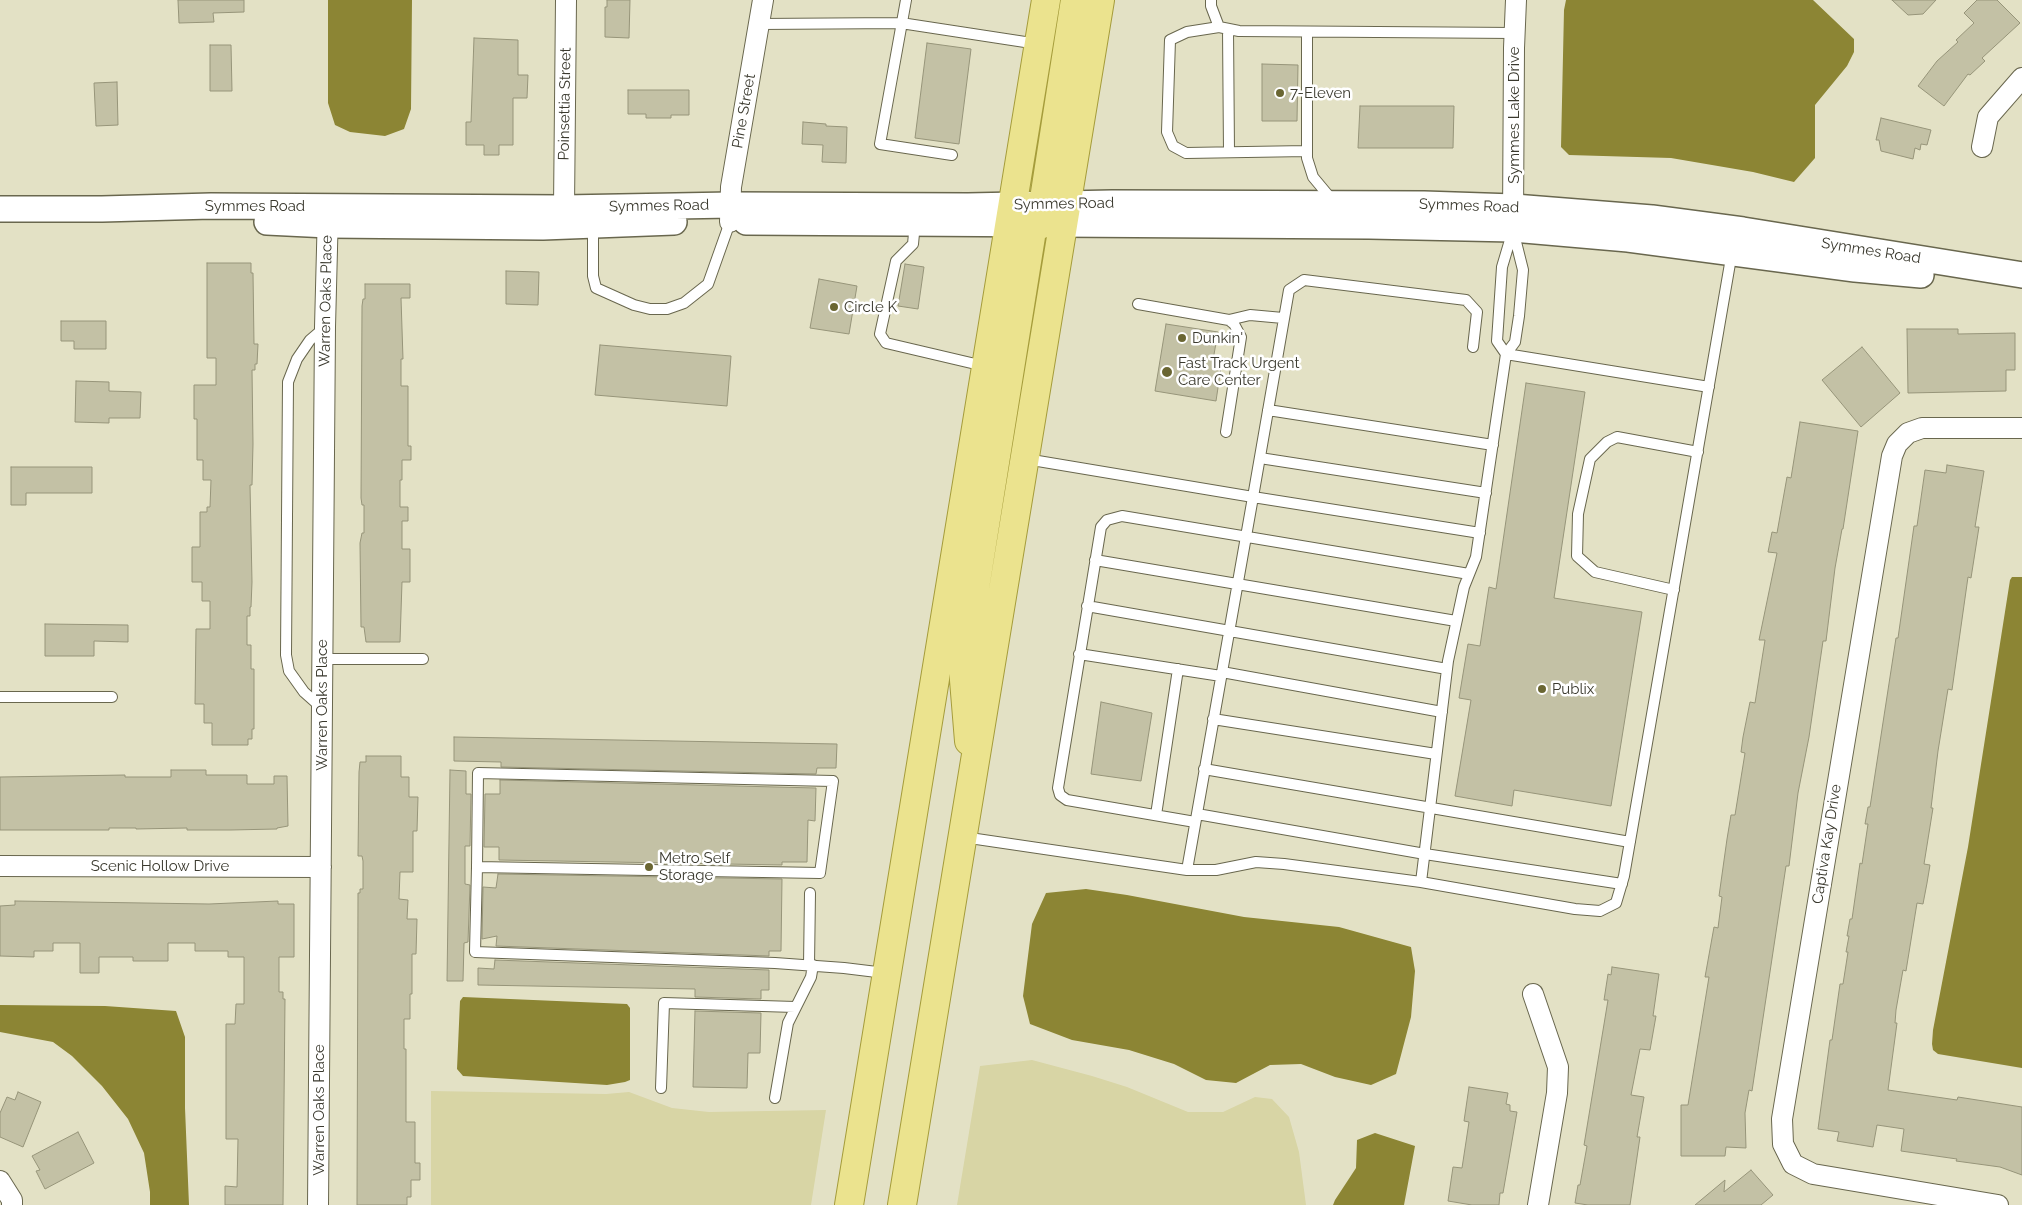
<!DOCTYPE html>
<html>
<head>
<meta charset="utf-8">
<style>
  body { margin:0 }
  canvas { display:block; background:#e3e1c5 }
</style>
</head>
<body>
<canvas width="2022" height="1205"></canvas>
<script>
const ctx = document.querySelector('canvas').getContext('2d');
ctx.lineJoin = 'round';
function fillPath(path, color) { ctx.fillStyle = color; ctx.fill(path, 'evenodd'); }
const shape = rows => new Path2D(rows.map(r => 'M' + r).join(''));
function stroke(path, color, width, dash) { ctx.strokeStyle = color; ctx.lineWidth = width; ctx.lineCap = dash ? 'butt' : 'round'; ctx.setLineDash(dash || []); ctx.stroke(path); }
function write(font, color, halo, rows, align = 'center') {
  ctx.font = font + ' Raleway,sans-serif'; ctx.lineWidth = 5; ctx.setLineDash([]); ctx.textBaseline = 'middle'; ctx.strokeStyle = halo; ctx.fillStyle = color; for (const [text, x, y, turn = 0] of rows) {
    ctx.save(); ctx.translate(x, y); ctx.rotate((+turn || 0) * Math.PI / 180); ctx.textAlign = isNaN(turn) ? turn : align; if (halo) ctx.strokeText(text, 0, 0); ctx.fillText(text, 0, 0); ctx.restore();
  }
}
fillPath(shape([
  [1032,1060,1092,1076,1127,1087,1188,1112,1223,1112,1255,1097,1272,1099,1289,1117,1299,1152,1306,1205,957,1205,980,1066],
  [431,1091,606,1094,629,1092,672,1108,709,1112,826,1110,811,1205,431,1205]
]), '#d8d5a5');
fillPath(shape([
  [328,0,412,0,411,109,404,129,385,136,350,132,335,125,328,103],
  [1566,0,1813,0,1854,39,1854,52,1847,66,1815,105,1815,158,1794,182,1753,172,1671,158,1569,155,1561,147,1564,10],
  [2012,577,2022,577,2022,1068,1938,1054,1933,1050,1932,1044,1933,1030,1968,847,2010,580],
  [1086,889,1127,895,1244,917,1339,927,1411,947,1415,971,1411,1017,1396,1074,1371,1085,1335,1077,1301,1064,1270,1065,1236,1083,1206,1080,1174,1064,1129,1050,1072,1040,1030,1024,1023,996,1032,924,1046,893],
  [463,997,627,1004,630,1008,630,1080,625,1082,607,1085,463,1076,457,1069,460,1001],
  [0,1005,105,1006,176,1011,185,1037,185,1108,189,1205,150,1205,150,1192,144,1153,128,1119,102,1086,72,1056,53,1042,0,1032],
  [1375,1133,1415,1146,1404,1205,1333,1205,1335,1200,1356,1168,1357,1140]
]), '#8c8534');
const building = shape([
  [178,0,244,0,244,12,213,13,214,22,179,23,178,0],
  [607,0,630,0,629,38,605,37,605,7,607,7,607,0],
  [1892,0,1936,0,1923,14,1908,15,1892,0],
  [1977,0,1997,0,2020,23,1982,58,1985,61,1970,75,1968,74,1944,106,1918,86,1937,61,1958,42,1956,40,1974,23,1964,13,1977,0],
  [474,38,518,40,518,75,528,75,527,98,513,98,513,145,499,145,499,155,484,155,484,145,466,145,466,122,471,122,474,38],
  [927,43,971,49,959,144,915,138,927,43],
  [210,45,231,45,232,91,210,91,210,45],
  [1262,64,1298,65,1297,121,1262,121,1262,64],
  [117,82,118,125,96,126,94,83,117,82],
  [628,90,689,90,689,115,671,115,671,118,646,118,646,114,628,114,628,90],
  [1360,106,1454,106,1453,148,1358,148,1360,106],
  [1881,118,1931,130,1927,145,1921,144,1920,150,1915,148,1913,159,1881,151,1879,140,1876,140,1881,118],
  [803,122,826,124,826,126,847,127,846,163,822,162,823,145,802,144,803,122],
  [207,263,251,263,251,273,253,273,254,344,258,344,257,364,255,364,255,370,252,370,253,444,252,485,250,485,252,582,251,607,250,607,250,616,247,616,247,645,251,645,251,669,254,669,254,729,252,729,252,739,248,739,248,745,212,745,212,723,204,723,204,704,195,704,196,629,210,629,210,601,202,601,202,582,192,582,192,547,200,547,200,512,207,512,207,507,210,507,211,480,203,480,203,460,197,460,197,419,194,419,194,385,216,385,216,358,207,358,207,263],
  [905,264,924,267,918,309,898,306,905,264],
  [506,271,539,272,538,305,506,304,506,271],
  [819,279,857,286,849,334,810,328,819,279],
  [365,284,410,284,410,298,401,298,403,359,401,359,401,386,408,386,408,446,411,446,411,460,402,460,402,480,400,480,400,507,408,507,408,521,402,521,402,549,410,549,410,582,402,582,400,642,366,642,364,627,361,627,360,543,362,533,364,533,364,505,362,505,361,498,362,306,363,299,365,299,365,284],
  [61,321,106,321,106,349,74,349,74,341,61,341,61,321],
  [1166,324,1218,332,1213,360,1222,361,1216,401,1155,391,1166,324],
  [1907,329,1958,329,1958,334,2015,333,2015,370,2006,370,2006,391,1908,393,1907,329],
  [600,345,731,356,727,406,595,395,600,345],
  [1862,347,1900,393,1861,427,1822,380,1862,347],
  [76,381,109,382,109,391,141,392,140,418,109,418,109,423,75,422,76,381],
  [1526,383,1585,392,1554,598,1642,612,1611,806,1514,790,1512,806,1455,796,1471,700,1459,698,1468,644,1480,646,1489,587,1496,589,1526,383],
  [1800,422,1858,431,1843,529,1842,529,1835,568,1826,641,1823,641,1809,737,1798,793,1789,866,1786,866,1752,1091,1749,1090,1745,1113,1746,1148,1726,1147,1725,1156,1681,1156,1681,1105,1688,1105,1709,977,1705,977,1714,927,1718,928,1722,897,1719,896,1727,839,1731,815,1735,815,1745,753,1741,752,1743,737,1750,702,1755,703,1765,640,1759,640,1777,553,1768,552,1772,532,1777,533,1787,477,1791,478,1800,422],
  [1947,465,1984,471,1975,527,1979,527,1971,578,1968,577,1952,690,1948,689,1938,751,1931,808,1933,808,1924,864,1930,865,1927,883,1923,904,1917,903,1906,971,1903,970,1896,1010,1895,1023,1897,1023,1888,1090,1957,1100,1958,1097,2022,1107,2022,1175,2000,1167,1956,1161,1957,1159,1901,1151,1904,1129,1877,1125,1873,1147,1837,1141,1839,1132,1818,1129,1830,1040,1832,1040,1840,984,1843,984,1848,952,1846,952,1849,936,1847,936,1850,919,1852,919,1860,863,1862,864,1868,824,1865,824,1868,807,1870,807,1896,638,1898,638,1914,526,1917,526,1925,470,1946,473,1947,465],
  [11,467,92,467,92,493,26,493,26,505,11,505,11,467],
  [45,624,128,625,128,642,94,641,94,656,45,656,45,624],
  [1101,702,1152,713,1141,781,1091,774,1101,702],
  [454,737,837,744,836,768,817,768,816,774,501,767,501,762,454,761,454,737],
  [366,756,401,756,401,777,409,777,409,797,418,797,417,831,413,831,413,872,400,872,399,899,408,900,407,919,417,919,416,954,412,954,412,994,410,994,410,1019,404,1019,404,1049,406,1049,406,1122,415,1122,415,1163,420,1163,420,1180,411,1180,411,1197,407,1197,407,1205,357,1205,358,893,360,893,360,889,363,889,363,861,362,856,358,856,359,772,360,762,366,762,366,756],
  [171,770,206,770,206,775,247,775,247,784,274,784,274,776,287,776,288,826,277,828,277,829,231,830,187,830,187,828,136,829,136,828,109,828,109,830,0,830,0,777,125,775,125,777,171,777,171,770],
  [450,770,466,771,466,794,471,794,470,846,465,846,465,884,470,885,468,942,464,943,463,981,447,981,450,770],
  [500,780,816,788,815,821,808,820,807,862,782,862,782,865,499,860,499,847,484,847,485,794,500,794,500,780],
  [498,874,782,879,781,951,769,951,769,956,496,946,497,936,482,939,483,887,496,888,498,874],
  [15,901,209,904,278,901,278,904,294,904,294,957,279,957,279,992,283,992,283,999,285,999,283,1205,225,1205,225,1186,237,1187,238,1139,226,1139,226,1024,235,1024,236,1004,244,1004,244,957,228,957,228,951,195,951,195,943,168,943,168,961,133,961,133,957,99,957,99,973,80,973,80,943,53,943,53,951,34,951,34,957,0,956,0,906,15,905,15,901],
  [495,960,769,970,769,990,761,990,761,999,695,997,695,989,478,985,478,968,494,969,495,960],
  [1612,967,1659,974,1653,1016,1656,1016,1650,1050,1640,1049,1631,1095,1644,1097,1637,1137,1640,1137,1630,1205,1588,1205,1575,1203,1578,1185,1580,1185,1587,1146,1584,1145,1608,1000,1604,1000,1608,974,1611,975,1612,967],
  [695,1011,761,1013,760,1053,748,1053,747,1088,693,1087,695,1011],
  [1469,1087,1508,1093,1506,1104,1510,1105,1510,1111,1517,1112,1503,1193,1500,1193,1499,1205,1472,1205,1448,1201,1453,1167,1462,1168,1469,1122,1464,1121,1469,1087],
  [18,1092,41,1102,23,1147,0,1137,0,1113,7,1097,15,1100,18,1092],
  [78,1132,94,1163,45,1189,36,1171,40,1170,32,1156,78,1132],
  [1751,1170,1773,1195,1761,1205,1695,1205,1725,1180,1724,1192,1751,1170]
]);
fillPath(building, '#c3c1a5');
stroke(building, '#97957a', 1);
const service = shape([
  [906,0,880,144,952,155],
  [1211,0,1211,6,1219,27,1239,31,1515,33],
  [759,24,901,23,1038,44],
  [1219,27,1187,32,1170,40,1167,132,1173,146,1186,153,1307,151],
  [1228,29,1229,152],
  [1307,32,1307,158,1313,177,1333,201],
  [915,223,913,244,896,261,880,334,886,343,984,366],
  [593,226,593,276,596,288,634,305,650,309,667,309,684,303,708,284,730,222],
  [1513,230,1523,270,1519,316,1515,342,1506,354,1476,557,1464,587,1448,661,1421,882,1575,909,1600,911,1616,903,1624,876,1732,252],
  [1513,230,1502,267,1497,341,1506,354,1709,387],
  [1138,304,1229,320,1250,315,1283,318],
  [1268,410,1493,445],
  [1226,432,1241,337,1234,324,1229,320],
  [1260,458,1486,493],
  [1026,459,1253,497,1289,290,1304,280,1466,300,1477,312,1473,347],
  [1095,560,1456,621],
  [1674,590,1595,572,1577,556,1578,514,1590,459,1607,442,1617,437,1698,452],
  [1087,606,1447,669],
  [1079,654,1221,676],
  [322,659,423,659],
  [1222,672,1442,712],
  [0,697,112,697],
  [322,708,304,692,289,671,286,655,288,382,297,359,310,340,324,328],
  [1213,719,1436,754],
  [1204,769,1630,842],
  [1197,814,1425,854,1622,884],
  [1156,815,1178,669],
  [1195,822,1067,800,1060,795,1058,788,1101,527,1107,520,1122,516,1469,574],
  [963,837,1187,870,1253,497,1480,533],
  [477,867,820,873,833,781,478,773,477,867,475,952,775,963,844,968,885,973],
  [1187,870,1216,870,1256,862,1284,864,1421,882],
  [809,965,810,893],
  [661,1088,664,1003,795,1007],
  [775,1098,788,1023,811,977,813,965]
]);
const minor = shape([
  [1982,147,1988,117,2022,78],
  [564,208,566,0],
  [1513,220,1514,48,1516,0],
  [730,222,731,187,763,0],
  [0,866,321,867],
  [1533,994,1558,1067,1557,1093,1538,1205],
  [0,1181,12,1200,12,1205],
  [318,1205,325,327,328,210],
  [1998,1205,1813,1174,1793,1164,1783,1144,1782,1119,1892,456,1897,444,1908,433,1922,428,2022,428]
]);
const tertiary = shape([
  [0,209,102,209,211,206,564,208,731,205,968,206,1112,203,1424,204,1514,207,1652,218,1743,230,2022,275],
  [267,222,328,225,543,227,674,222],
  [746,222,1369,226,1513,229,1628,239,1855,269,1921,275]
]);
const primary = shape([
  [1040,225,1075,0],
  [969,741,964,680,964,657,1036,205],
  [849,1205,1046,0],
  [902,1205,1100,0]
]);
stroke(service, '#69674e', 12);
stroke(minor, '#69674e', 22);
stroke(tertiary, '#69674e', 28);
stroke(primary, '#a59c3b', 30);
stroke(service, '#fff', 10);
stroke(minor, '#fff', 20);
stroke(tertiary, '#fff', 25);
stroke(primary, '#ebe38e', 28);
for (const [x, y, r, color] of [
  [1280,93,5,"#6a6632"],
  [834,307,5,"#6a6632"],
  [1182,338,5,"#6a6632"],
  [1167,372,6,"#6a6632"],
  [1542,689,5,"#6a6632"],
  [649,867,5,"#6a6632"]
]) { const dot = new Path2D(); dot.arc(x, y, r, 0, 2 * Math.PI); ctx.fillStyle = color; ctx.fill(dot); stroke(dot, '#fff', 2); }
write('15px', '#3a392e', '#fff', [
  ["7-Eleven",1290,93],
  ["Circle K",844,307],
  ["Dunkin'",1192,338],
  ["Fast Track Urgent",1178,363],
  ["Care Center",1178,380],
  ["Publix",1552,689],
  ["Metro Self",659,858],
  ["Storage",659,875]
], 'left');
write('15px', '#3a392e', '#fff', [
  ["Poinsettia Street",565,104,-89],
  ["Pine Street",744,111,-80],
  ["Symmes Lake Drive",1514,115,-90],
  ["Symmes Road",1064,204,-1],
  ["Symmes Road",255,206],
  ["Symmes Road",659,206,-1],
  ["Symmes Road",1469,206,2],
  ["Symmes Road",1871,251,9],
  ["Warren Oaks Place",326,301,-89],
  ["Warren Oaks Place",322,705,-90],
  ["Captiva Kay Drive",1827,844,-81],
  ["Scenic Hollow Drive",160,866],
  ["Warren Oaks Place",319,1110,-90]
]);
</script>
</body>
</html>
